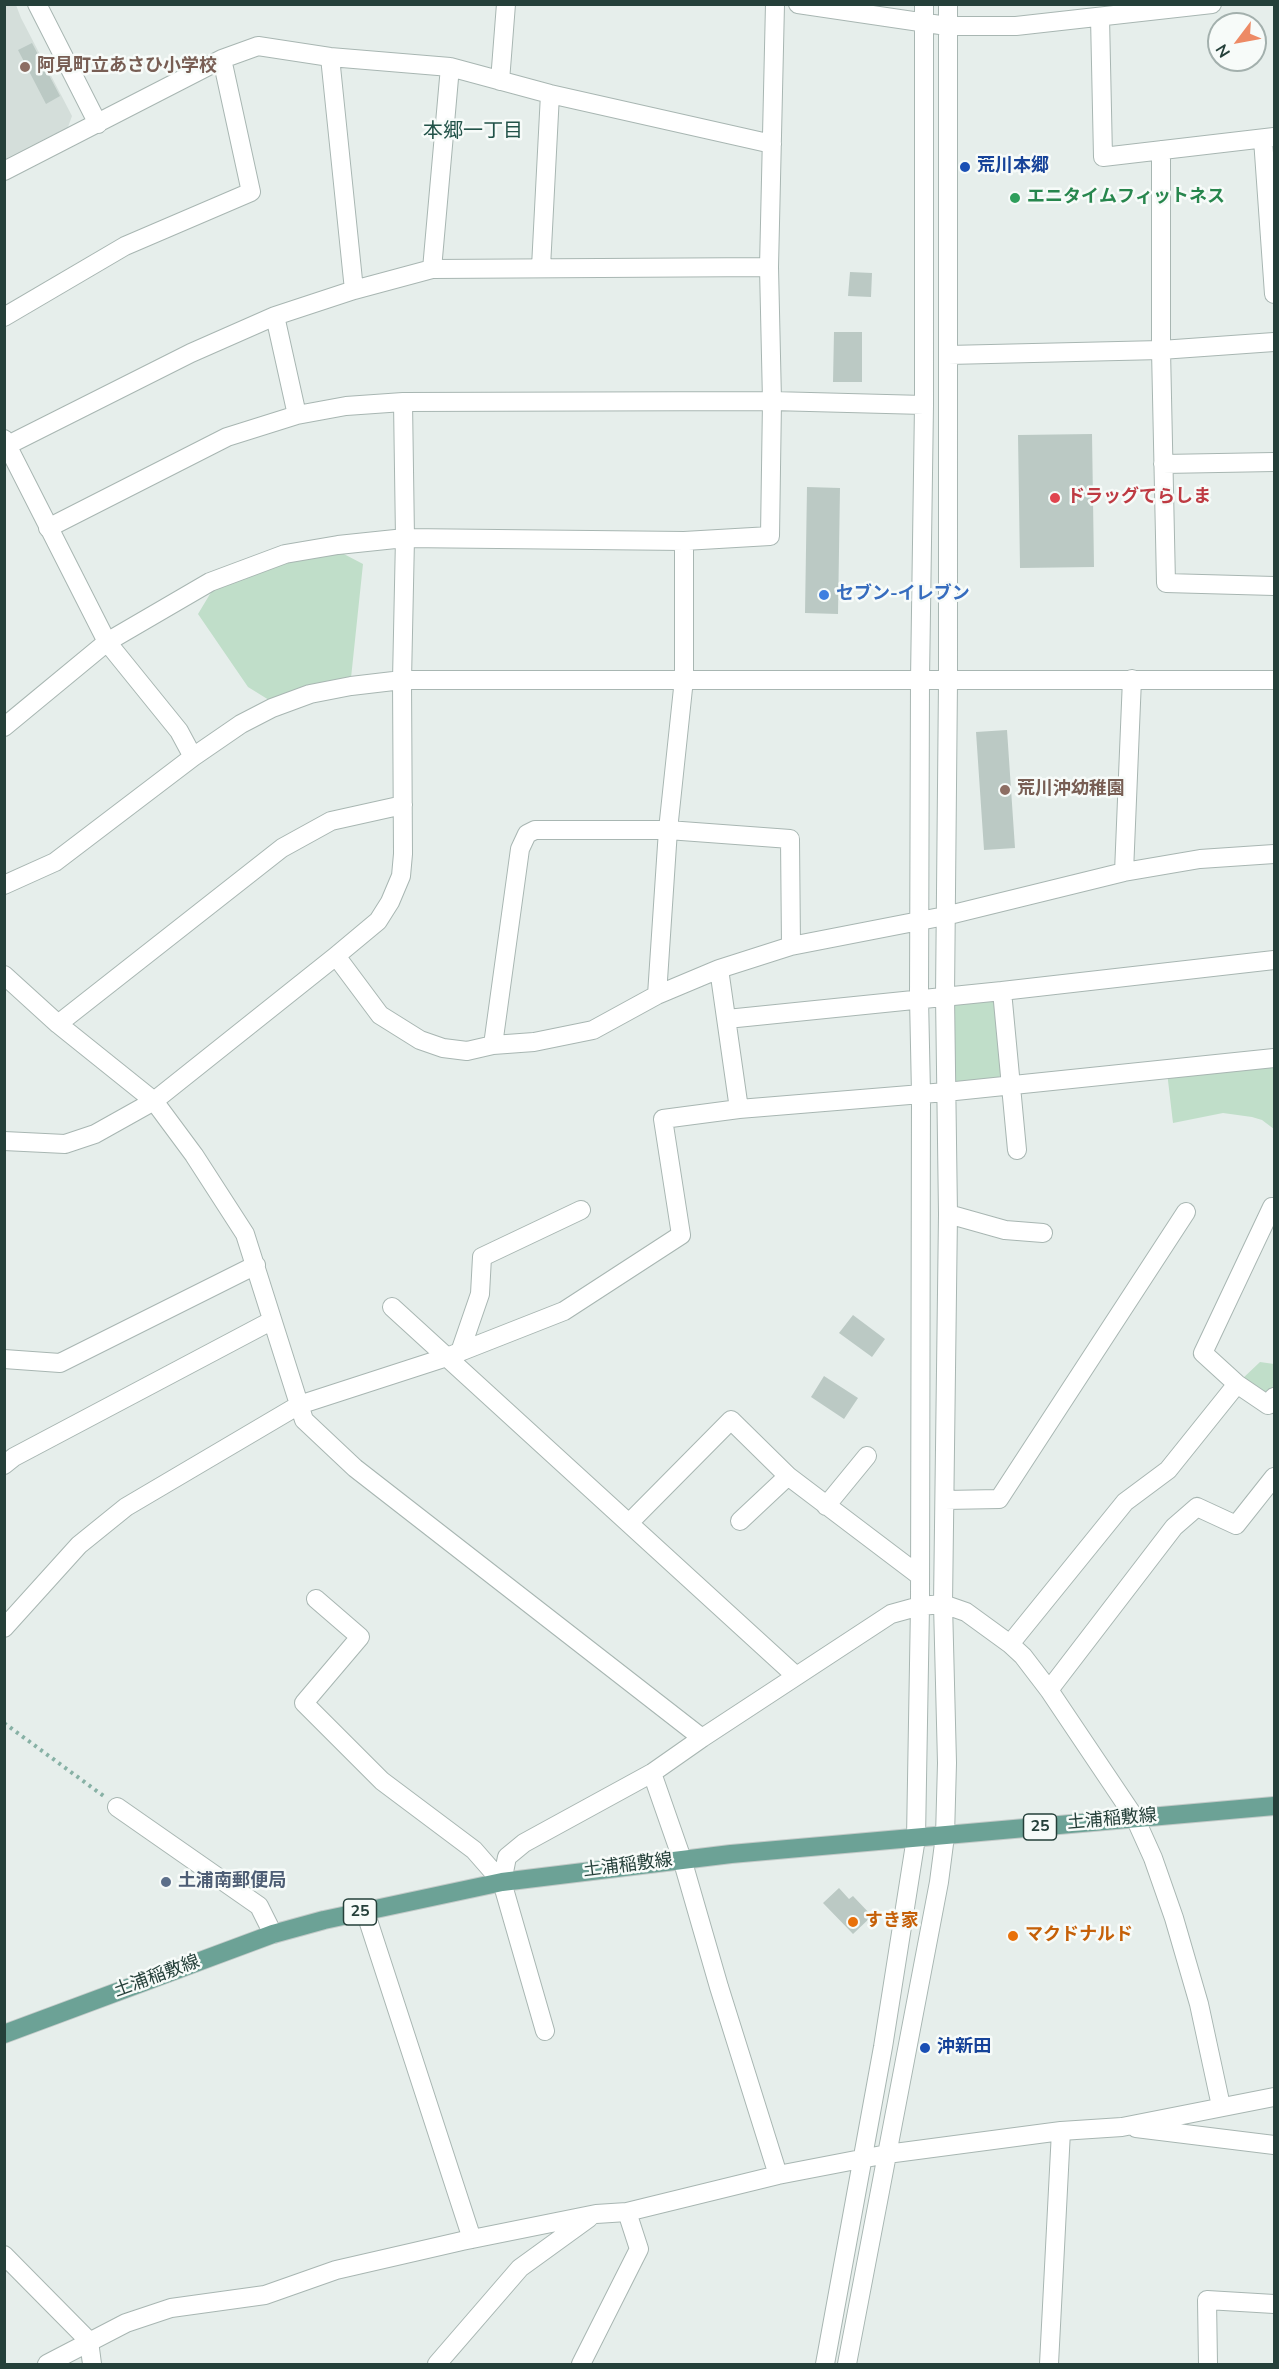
<!DOCTYPE html>
<html>
<head>
<meta charset="utf-8">
<style>
  body { margin:0 }
  #map { position:relative; width:1279px; height:2369px; overflow:hidden; background:#e6eeeb; font-family:"Nunito Sans",sans-serif }
  canvas { display:block }
  .frame { position:absolute; inset:0; border:6px solid #25403a; pointer-events:none }
  .north { position:absolute; left:1207px; top:12px; width:60px; height:60px; box-sizing:border-box; background:#f7fbf9; border:2px solid #a3b0ad; border-radius:50%; rotate:238deg; font-size:16px; font-weight:700; line-height:24px; text-align:center; color:#25403a }
  .north::after { content:''; display:block; margin:auto; width:21px; height:27px; background:#ed8a65; clip-path:polygon(50% 0,100% 100%,50% 72%,0 100%) }
</style>
</head>
<body>
<div id="map">
<canvas width="1279" height="2369"></canvas>
<div class="frame"></div>
<div class="north">N</div>
</div>
<script>
const ctx = document.querySelector('canvas').getContext('2d');
ctx.lineJoin = 'round';
function fillPath(path, color) { ctx.fillStyle = color; ctx.fill(path, 'evenodd'); }
const shape = rows => new Path2D(rows.map(r => 'M' + r).join(''));
function stroke(path, color, width, dash) { ctx.strokeStyle = color; ctx.lineWidth = width; ctx.lineCap = dash ? 'butt' : 'round'; ctx.setLineDash(dash || []); ctx.stroke(path); }
function write(font, color, halo, rows, align = 'center') {
  ctx.font = font + ' "Nunito Sans","Noto Sans JP",sans-serif'; ctx.lineWidth = 5; ctx.setLineDash([]); ctx.textBaseline = 'middle'; ctx.strokeStyle = halo; ctx.fillStyle = color; for (const [text, x, y, turn = 0] of rows) {
    ctx.save(); ctx.translate(x, y); ctx.rotate((+turn || 0) * Math.PI / 180); ctx.textAlign = isNaN(turn) ? turn : align; if (halo) ctx.strokeText(text, 0, 0); ctx.fillText(text, 0, 0); ctx.restore();
  }
}
fillPath(shape([
  [5,5,16,5,21,18,72,116,68,127,5,159]
]), '#d4deda');
fillPath(shape([
  [340,552,363,564,351,678,269,700,248,687,198,614,213,589,287,562],
  [999,995,1007,1081,950,1088,948,1001],
  [1274,1062,1274,1129,1262,1120,1252,1117,1223,1113,1173,1123,1167,1072],
  [1260,1362,1274,1364,1274,1390,1268,1397,1241,1380]
]), '#c0dec9');
fillPath(shape([
  [32,43,60,96,46,104,18,50],
  [850,272,872,273,871,297,848,296],
  [834,332,862,332,862,382,833,382],
  [1092,434,1094,567,1020,568,1018,435],
  [807,487,840,488,838,614,805,613],
  [1007,730,1015,848,984,850,976,732],
  [853,1315,885,1339,872,1357,839,1333],
  [824,1376,858,1398,844,1419,811,1397],
  [839,1888,849,1899,853,1896,872,1916,853,1934,823,1903]
]), '#bbc9c4');
const minor = shape([
  [37,4,98,124],
  [798,4,947,26,1016,26,1212,4],
  [1100,17,1103,157,1274,137],
  [330,57,354,290],
  [500,81,506,4],
  [1263,139,1274,294],
  [1161,150,1161,350,1166,583,1274,586],
  [4,171,222,59,258,46,330,57,450,67,550,94,772,144],
  [541,267,550,94],
  [432,269,450,67],
  [275,316,297,415],
  [4,317,125,246,251,192,222,59],
  [948,355,1161,350,1274,342],
  [4,439,107,642,179,731,193,757],
  [8,445,191,353,275,316,354,290,432,269,769,267],
  [1163,464,1274,462],
  [48,528,227,437,297,415,346,406,403,402,772,401,924,405],
  [4,727,107,642,210,582,285,554,338,545,405,538,684,541,770,536,772,401,769,267,775,4],
  [1124,872,1132,679],
  [4,885,55,862,193,757,241,724,272,708,310,694,351,686,402,680,1274,680],
  [336,956,380,1015,420,1040,443,1048,467,1051,493,1045,534,1042,593,1030,657,995,719,969,791,946,945,916,1124,872,1200,859,1274,854],
  [719,969,739,1109,946,1092,1274,1058],
  [4,975,58,1024,154,1101,194,1155,245,1234,304,1420,355,1468,702,1738],
  [1002,991,1274,960],
  [657,995,668,830,684,679,684,541],
  [727,1019,1002,991,1017,1150],
  [58,1024,282,848,331,821,403,805],
  [493,1045,520,849,527,834,535,830,668,830,790,839,791,946],
  [4,1141,65,1144,95,1134,154,1101,336,956,378,921,390,902,401,876,403,854,402,680,405,538,403,402],
  [1274,1207,1272,1207,1203,1353,1237,1384,1268,1405,1274,1397],
  [948,1214,1005,1230,1043,1233],
  [392,1307,796,1676],
  [460,1352,480,1294,482,1257,581,1210],
  [4,1359,60,1363,256,1265],
  [4,1465,14,1457,271,1321],
  [945,1500,999,1499,1186,1212],
  [826,1506,867,1456],
  [740,1521,788,1476],
  [629,1523,731,1420,788,1476,920,1576],
  [316,1599,360,1637,304,1703,382,1781,474,1850,502,1882,545,2031],
  [4,1628,79,1545,126,1507,299,1405,447,1357,564,1311,681,1235,663,1119,739,1109],
  [1010,1644,1125,1502,1168,1470,1237,1384],
  [1049,1690,1174,1527,1197,1507,1236,1525,1274,1477],
  [652,1773,682,1859,719,1987,778,2175],
  [117,1807,259,1906,273,1934],
  [502,1882,507,1857,524,1843,652,1773,702,1738,891,1614,920,1606,943,1604,966,1612,1010,1644,1023,1656,1049,1690,1135,1818,1153,1858,1174,1918,1199,2004,1221,2106],
  [365,1911,472,2239],
  [1136,2128,1274,2145],
  [4,2255,89,2341,92,2364],
  [47,2364,126,2323,171,2308,265,2295,336,2270,462,2241,596,2214,627,2212,778,2175,887,2154,1061,2131,1122,2127,1274,2097],
  [437,2364,520,2268,589,2218],
  [581,2364,639,2249,627,2212],
  [825,2364,883,2047,916,1838,920,1606,921,1094,919,998,920,680,924,405,924,4],
  [847,2364,939,1882,945,1836,947,1763,943,1604,948,1214,945,996,948,681,948,4],
  [1049,2364,1061,2131],
  [1208,2364,1207,2300,1274,2304]
]);
const major = shape([
  [4,2034,273,1934,324,1920,502,1882,731,1854,1274,1806]
]);
stroke(minor, '#a8b6b2', 20);
stroke(major, '#c2cac8', 20);
stroke(shape([
  [4,1723,105,1797]
]), '#87b1a5', 4, [3, 4.5]);
stroke(minor, '#fff', 18);
stroke(major, '#6ca296', 18);
for (const [x, y, r, color] of [
  [25,67,6,"#8d6e63"],
  [965,167,6,"#1a4fb4"],
  [1015,198,6,"#2e9e5b"],
  [1055,498,6,"#e0444e"],
  [824,595,6,"#3f7fe0"],
  [1005,790,6,"#8d6e63"],
  [166,1882,6,"#5c6f8a"],
  [853,1922,6,"#e8710a"],
  [1013,1936,6,"#e8710a"],
  [925,2048,6,"#1a4fb4"]
]) { const dot = new Path2D(); dot.arc(x, y, r, 0, 2 * Math.PI); ctx.fillStyle = color; ctx.fill(dot); stroke(dot, '#f7fbf9', 2); }
for (const [x, y, w] of [
  [1040,1827,33],
  [360,1912,33]
]) { const box = new Path2D(); box.roundRect(x - w / 2, y - 13, w, 26, 4.5); ctx.fillStyle = '#f7fbf9'; ctx.fill(box); stroke(box, '#25403a', 1.5); }
write('bold 16px', '#25403a', null, [
  ["25",1040,1827],
  ["25",360,1912]
]);
write('bold 18px', '#785e54', '#f7fbf9', [
  ["阿見町立あさひ小学校",37,67],
  ["荒川沖幼稚園",1017,790]
], 'left');
write('bold 18px', '#164399', '#f7fbf9', [
  ["荒川本郷",977,167],
  ["沖新田",937,2048]
], 'left');
write('bold 18px', '#27864d', '#f7fbf9', [
  ["エニタイムフィットネス",1027,198]
], 'left');
write('bold 18px', '#be3a42', '#f7fbf9', [
  ["ドラッグてらしま",1067,498]
], 'left');
write('bold 18px', '#366cbe', '#f7fbf9', [
  ["セブン-イレブン",836,595]
], 'left');
write('18px', '#25403a', '#f7fbf9', [
  ["土浦稲敷線",1112,1820,-5],
  ["土浦稲敷線",628,1866,-7],
  ["土浦稲敷線",157,1977,-20]
]);
write('bold 18px', '#4e5e75', '#f7fbf9', [
  ["土浦南郵便局",178,1882]
], 'left');
write('bold 18px', '#c56008', '#f7fbf9', [
  ["すき家",865,1922],
  ["マクドナルド",1025,1936]
], 'left');
write('20px', '#215248', '#f7fbf9', [
  ["本郷一丁目",473,132]
]);
</script>
</body>
</html>
